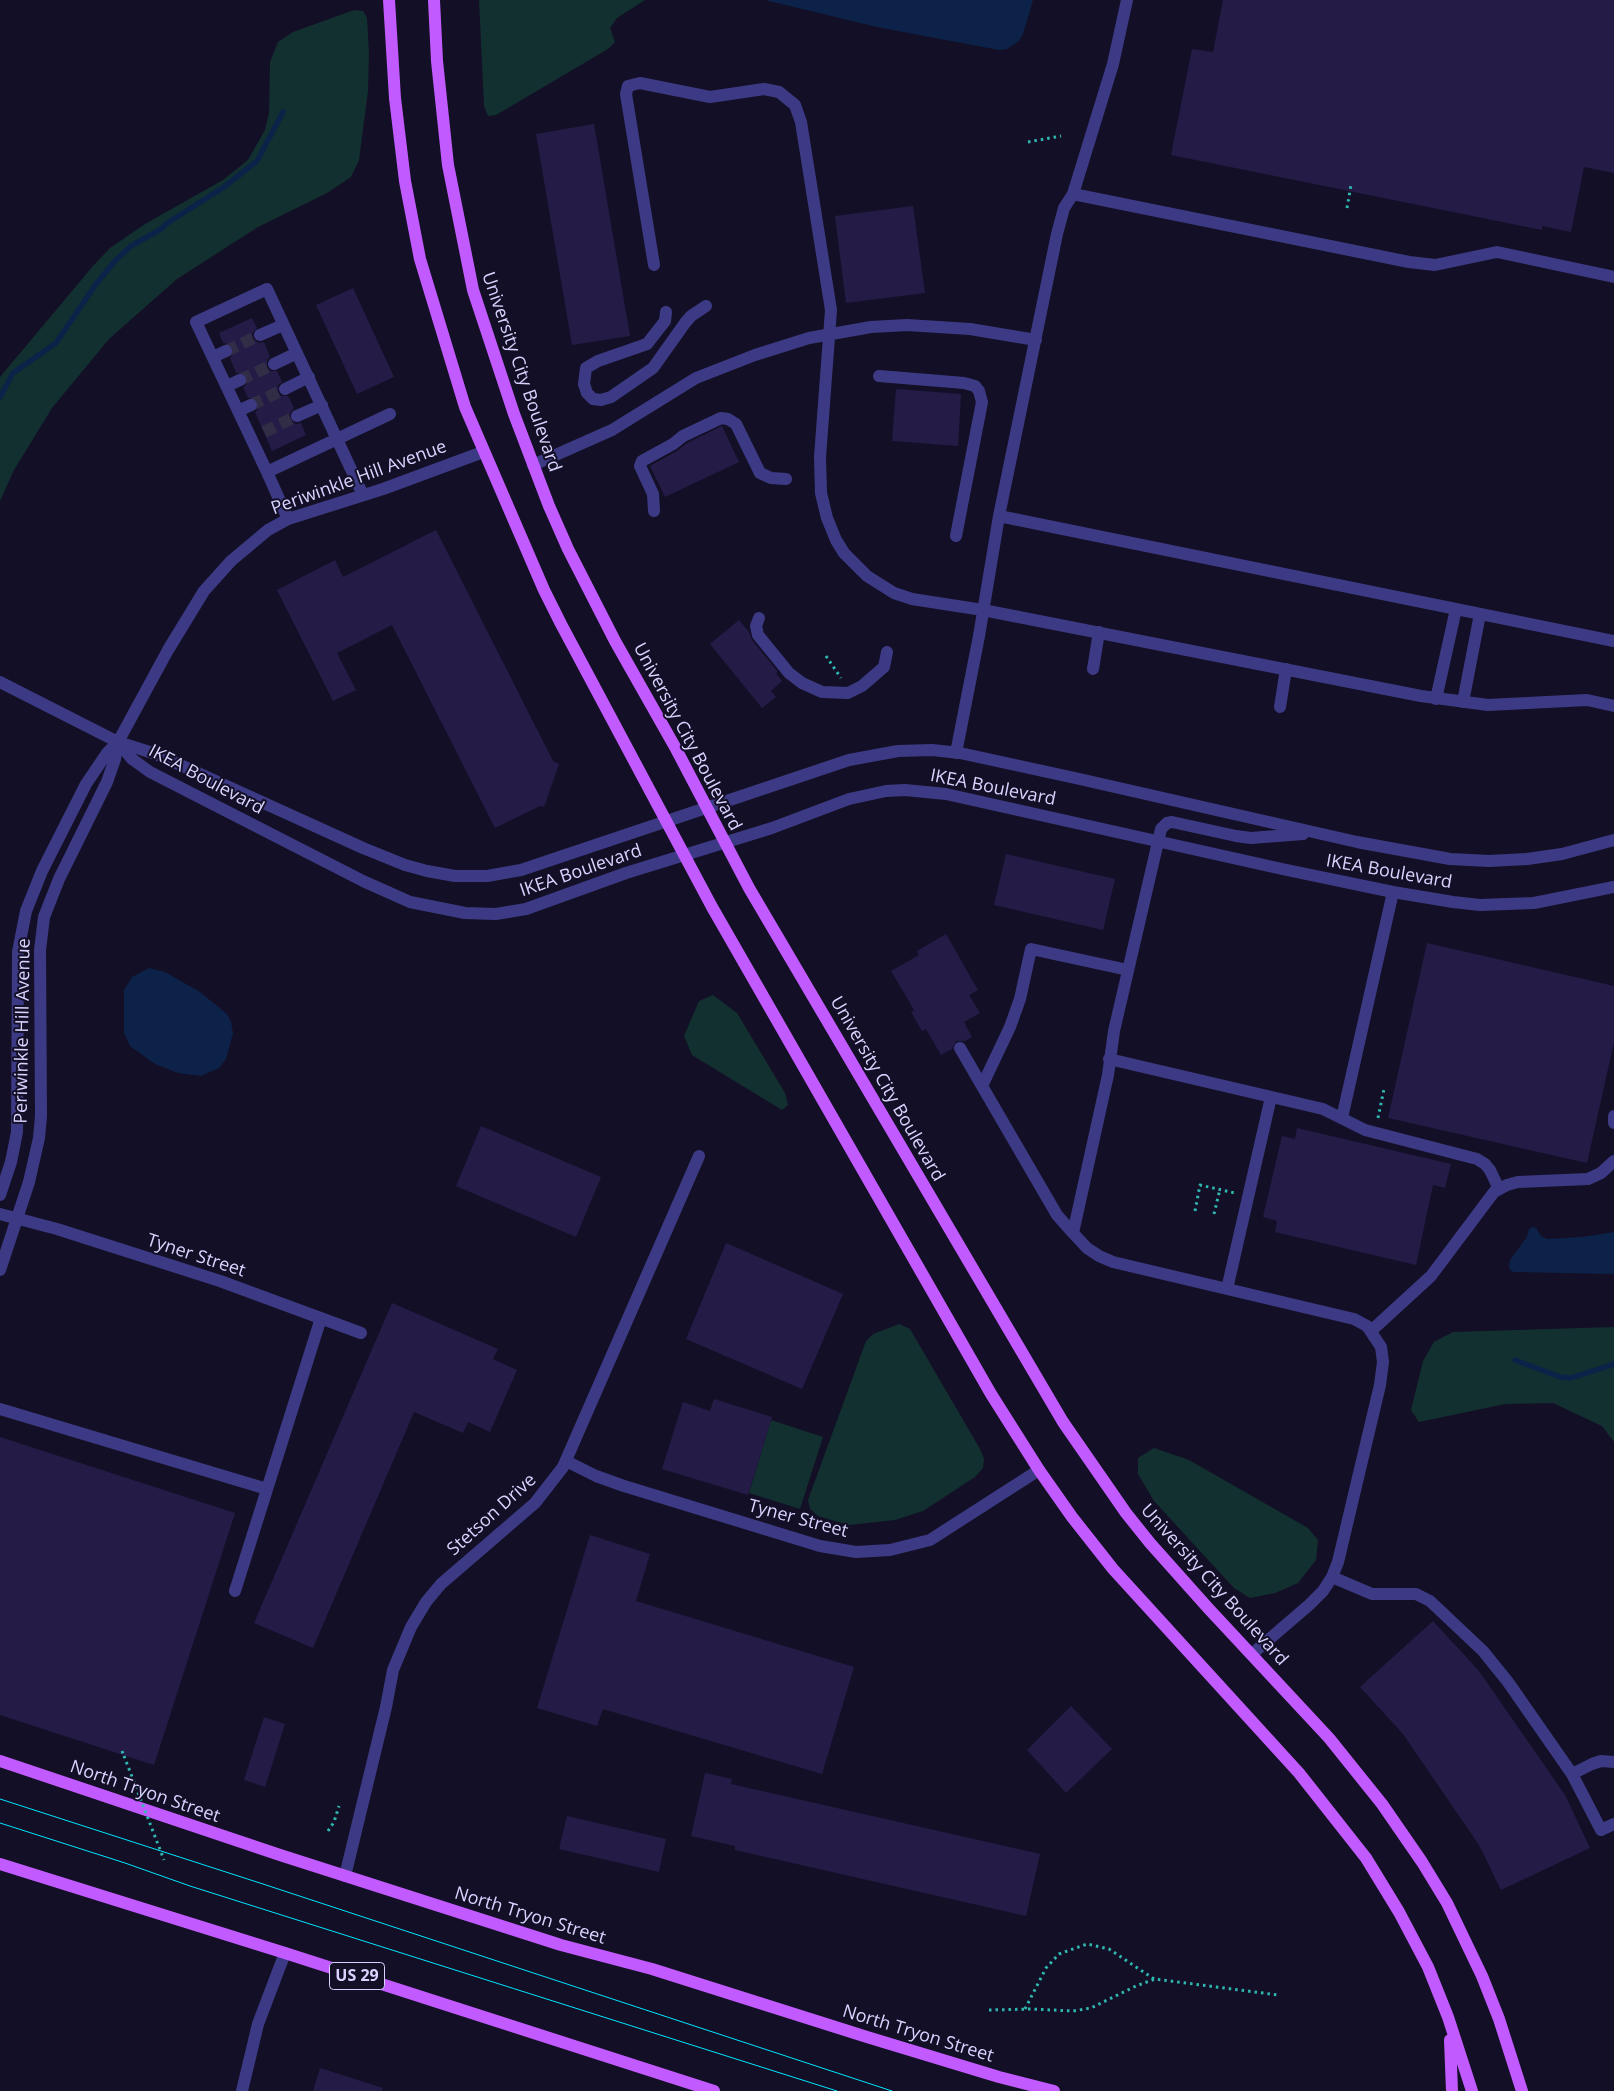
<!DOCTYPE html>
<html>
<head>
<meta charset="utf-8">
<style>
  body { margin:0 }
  canvas { display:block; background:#130f26 }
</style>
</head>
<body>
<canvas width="1614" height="2091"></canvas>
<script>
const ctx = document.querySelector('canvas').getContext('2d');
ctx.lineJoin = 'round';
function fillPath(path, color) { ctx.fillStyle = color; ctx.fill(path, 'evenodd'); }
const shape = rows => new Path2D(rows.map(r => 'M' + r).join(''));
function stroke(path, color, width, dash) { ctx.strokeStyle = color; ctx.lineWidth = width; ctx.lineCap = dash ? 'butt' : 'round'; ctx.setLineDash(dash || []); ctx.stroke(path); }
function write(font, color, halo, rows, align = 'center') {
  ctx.font = font + ' "Open Sans",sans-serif'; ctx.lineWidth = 4; ctx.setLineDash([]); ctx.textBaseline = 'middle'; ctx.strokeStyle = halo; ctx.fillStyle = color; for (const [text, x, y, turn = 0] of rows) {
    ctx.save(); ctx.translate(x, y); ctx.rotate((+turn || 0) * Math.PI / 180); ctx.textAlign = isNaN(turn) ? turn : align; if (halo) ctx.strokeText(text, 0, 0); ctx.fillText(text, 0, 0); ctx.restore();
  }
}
fillPath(shape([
  [479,0,645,0,617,18,610,28,615,42,608,49,496,115,488,116,484,106],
  [354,10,363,11,367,18,369,54,368,91,359,160,351,177,327,193,258,227,177,279,109,339,52,408,14,470,0,501,0,377,93,266,110,248,145,224,223,180,248,160,265,130,269,113,270,62,278,42,293,32],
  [713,995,737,1013,785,1093,788,1105,782,1110,692,1055,684,1036,699,1001],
  [899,1324,910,1329,980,1449,984,1459,983,1468,975,1477,923,1511,895,1520,849,1525,818,1516,810,1509,808,1500,866,1341,873,1334],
  [1614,1327,1614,1442,1602,1426,1553,1403,1505,1404,1419,1422,1411,1410,1423,1361,1434,1342,1453,1332],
  [771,1420,823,1437,800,1509,749,1493],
  [1154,1448,1189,1460,1308,1528,1318,1540,1316,1560,1298,1583,1275,1593,1250,1598,1234,1588,1154,1501,1138,1474,1138,1458]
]), '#12302f');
fillPath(shape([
  [765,0,1033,0,1023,34,1019,41,1007,49,999,50,877,27],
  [149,968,165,972,200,992,227,1014,231,1022,233,1033,226,1059,219,1068,201,1076,178,1073,155,1064,130,1046,124,1033,124,990,132,977],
  [1532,1227,1536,1228,1541,1236,1547,1239,1582,1237,1614,1232,1614,1274,1514,1272,1510,1270,1509,1265,1510,1260,1527,1237,1529,1229]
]), '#0c2248');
stroke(shape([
  [0,397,13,373,56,343,96,284,115,261,131,246,161,229,166,224,224,187,257,161,283,112],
  [1515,1360,1560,1377,1571,1378,1614,1364]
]), '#0c2248', 5.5);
fillPath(shape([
  [1223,0,1614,0,1614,173,1584,167,1571,232,1542,226,1542,230,1171,155,1192,49,1213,52],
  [594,124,630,336,572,345,536,134],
  [913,206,925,293,846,303,835,216],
  [353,288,394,377,357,394,316,305],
  [252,318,257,328,252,334,253,339,259,343,264,342,270,357,267,360,267,367,270,371,277,371,282,382,278,385,278,392,281,396,288,396,294,408,289,415,290,420,296,424,301,423,306,435,272,451,255,412,258,409,259,402,255,398,248,398,243,387,247,384,248,377,244,373,236,373,230,358,234,352,234,348,230,344,223,343,219,333],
  [896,389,961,394,958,446,892,441],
  [722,426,739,462,665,497,650,466,677,451,687,443],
  [436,530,553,761,559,764,544,807,540,806,495,828,392,625,337,653,356,690,333,701,277,590,335,560,343,577],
  [739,620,749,632,752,640,778,672,776,673,782,681,771,691,776,697,762,708,710,644],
  [1006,854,1115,879,1103,930,994,905],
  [946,934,978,990,969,995,980,1013,964,1022,972,1037,965,1041,956,1041,952,1049,941,1055,926,1029,922,1031,911,1012,914,1010,891,971,919,955,917,951],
  [1427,943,1614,986,1614,1042,1587,1163,1388,1118],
  [481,1126,601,1177,576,1237,456,1186],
  [1297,1128,1451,1164,1445,1188,1433,1185,1416,1265,1275,1232,1277,1221,1263,1217,1282,1136,1295,1139],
  [726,1243,843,1294,802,1389,686,1339],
  [392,1303,498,1349,493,1359,517,1370,490,1432,468,1422,463,1433,414,1412,313,1648,254,1623],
  [714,1399,772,1417,748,1495,662,1469,683,1402,710,1411],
  [0,1437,235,1513,154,1765,0,1715],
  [590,1535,650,1554,636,1601,854,1667,822,1774,603,1709,597,1726,537,1708],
  [1433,1621,1479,1671,1565,1795,1590,1848,1501,1890,1479,1845,1403,1734,1360,1687],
  [1071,1706,1112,1749,1066,1793,1027,1750],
  [264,1717,285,1724,265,1787,244,1780],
  [705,1773,732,1779,731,1784,1040,1854,1026,1916,735,1850,735,1846,691,1836],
  [567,1816,666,1839,659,1872,559,1849],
  [320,2068,383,2088,382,2091,313,2091]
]), '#241b47');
stroke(shape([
  [226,351,260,335],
  [240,380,274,364],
  [251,405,285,389],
  [264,432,297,416]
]), '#312d47', 12, [12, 6]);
stroke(shape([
  [1028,142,1061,136],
  [1347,208,1351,185],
  [826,656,841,678],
  [1378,1118,1384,1089],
  [1195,1211,1200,1185,1235,1193],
  [1214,1214,1220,1189],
  [122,1751,124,1756],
  [328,1831,334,1822,339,1806],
  [1025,2009,1046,1968,1059,1954,1087,1944,1109,1949,1154,1979],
  [989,2010,1031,2009,1073,2011,1091,2008,1136,1986,1155,1979,1278,1995]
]), '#2fb8b0', 3, [2.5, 4]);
stroke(shape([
  [1127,0,1113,64,1073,194,1409,262,1435,265,1497,252,1614,277],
  [654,265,626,94,628,86,640,83,710,97,764,89,779,92,795,105,801,122,831,310,820,457,821,493,827,518,836,540,844,553,867,576,894,593,912,599,983,610,1421,696,1488,705,1587,700,1614,706],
  [666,312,665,321,647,344,598,361,586,368,584,384,587,393,593,399,601,400,611,397,653,368,685,323,691,316,706,306],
  [260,335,283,325],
  [213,357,226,351],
  [274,364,297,353],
  [879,376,964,383,975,386,979,391,982,402,956,536],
  [227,386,240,380],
  [285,389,309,377],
  [238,411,251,405],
  [297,416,322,405],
  [533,465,612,430,696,378,755,355,809,338,871,327,907,325,970,329,1036,340],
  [267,472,390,414],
  [654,511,653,494,640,466,642,461,673,444,683,436,721,418,728,419,736,424,760,473,771,478,786,479],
  [999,516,1614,641],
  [288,519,267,472,196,322,267,289,363,495],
  [759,618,756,626,758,635,789,673,802,683,822,692,848,693,862,686,884,667,887,652],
  [1093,669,1099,632],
  [0,682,118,742,156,754,363,848,405,865,427,871,455,876,487,876,521,870,849,760,898,751,932,750,960,753,1075,778,1357,842,1450,859,1489,861,1527,859,1562,854,1614,840],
  [1436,699,1456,609],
  [1463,702,1480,614],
  [1280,707,1286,669],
  [118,742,132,759,150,772,363,881,410,902,465,913,496,914,526,909,626,873,772,828,849,799,886,791,905,790,946,794,1282,869,1393,892,1453,902,1480,905,1534,903,1614,887],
  [956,753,979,636,999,516,1057,234,1064,208,1073,194],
  [960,1048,982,1086],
  [1109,1059,1323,1109,1365,1130,1477,1159,1485,1164,1490,1170,1499,1189],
  [1614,1116,1614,1123],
  [1342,1118,1393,892],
  [0,1195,11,1162,17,1132,18,952,26,911,42,871,86,784,107,753,118,742],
  [0,1214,57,1229,220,1281,361,1333],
  [1073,1233,1057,1215,982,1086,1010,1027,1020,999,1031,949,1128,970],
  [0,1270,29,1182,39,1138,41,1116,40,950,44,917,59,879,107,782,115,759,118,742,168,650,204,591,231,561,268,530,288,519,383,489,483,452],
  [1227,1289,1271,1097],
  [1371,1331,1431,1276,1494,1192,1507,1185,1518,1182,1588,1179,1601,1173,1614,1161],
  [0,1409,267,1489],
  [566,1461,596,1476,624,1486,820,1546,856,1552,890,1550,930,1540,1039,1470],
  [1332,1577,1372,1594,1416,1594,1430,1601,1483,1651,1508,1682,1572,1774,1601,1830,1614,1824],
  [235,1591,321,1318],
  [1252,1654,1309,1605,1323,1591,1332,1577,1338,1562,1380,1385,1383,1362,1381,1347,1367,1326,1354,1319,1113,1262,1099,1256,1087,1248,1073,1233,1108,1075,1114,1031,1161,829,1167,823,1172,822,1236,836,1251,838,1303,834],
  [1572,1774,1592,1764,1601,1761,1614,1762],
  [345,1876,386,1707,393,1670,411,1627,426,1602,441,1584,535,1503,563,1467,699,1156],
  [242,2091,258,2024,285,1953]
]), '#3d3a85', 12);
stroke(shape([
  [389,0,395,98,405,181,420,259,465,407,544,590,561,624,712,907,991,1394,1039,1470,1072,1517,1113,1569,1299,1773,1366,1858,1399,1912,1428,1967,1448,2017,1472,2091],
  [434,0,437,61,448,165,473,290,514,414,549,506,568,549,615,641,675,747,749,888,1063,1422,1126,1513,1150,1543,1208,1608,1329,1738,1382,1804,1422,1862,1447,1903,1482,1976,1499,2019,1522,2091],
  [0,1761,280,1855,561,1945,652,1969,867,2037,999,2077,1054,2091],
  [0,1864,285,1953,714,2091],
  [1450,2040,1452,2091]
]), '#c25bff', 12);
stroke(shape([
  [0,1799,263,1884,892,2091],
  [0,1823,125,1863,190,1886,837,2091]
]), '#00e5ff', 1);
stroke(shape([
  [124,1756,164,1860]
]), '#2fb8b0', 3, [2.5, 4]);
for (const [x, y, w] of [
  [357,1976,55]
]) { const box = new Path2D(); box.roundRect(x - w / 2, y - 13.5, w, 27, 4); ctx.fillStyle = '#130f26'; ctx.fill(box); stroke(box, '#d9d4ff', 1); }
write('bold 16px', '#d9d4ff', null, [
  ["US 29",357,1976]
]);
write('18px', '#d9d4ff', '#130f26', [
  ["University City Boulevard",521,372,71],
  ["Periwinkle Hill Avenue",359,478,-20],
  ["University City Boulevard",687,737,62],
  ["IKEA Boulevard",206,780,28],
  ["IKEA Boulevard",993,788,11],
  ["IKEA Boulevard",581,871,-19],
  ["IKEA Boulevard",1389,872,10],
  ["Periwinkle Hill Avenue",23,1031,-89],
  ["University City Boulevard",887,1089,60],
  ["Tyner Street",196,1256,18],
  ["Stetson Drive",492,1515,-42],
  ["Tyner Street",798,1519,15],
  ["University City Boulevard",1214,1585,48],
  ["North Tryon Street",145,1792,19],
  ["North Tryon Street",530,1916,17],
  ["North Tryon Street",918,2034,17]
]);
</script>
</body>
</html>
